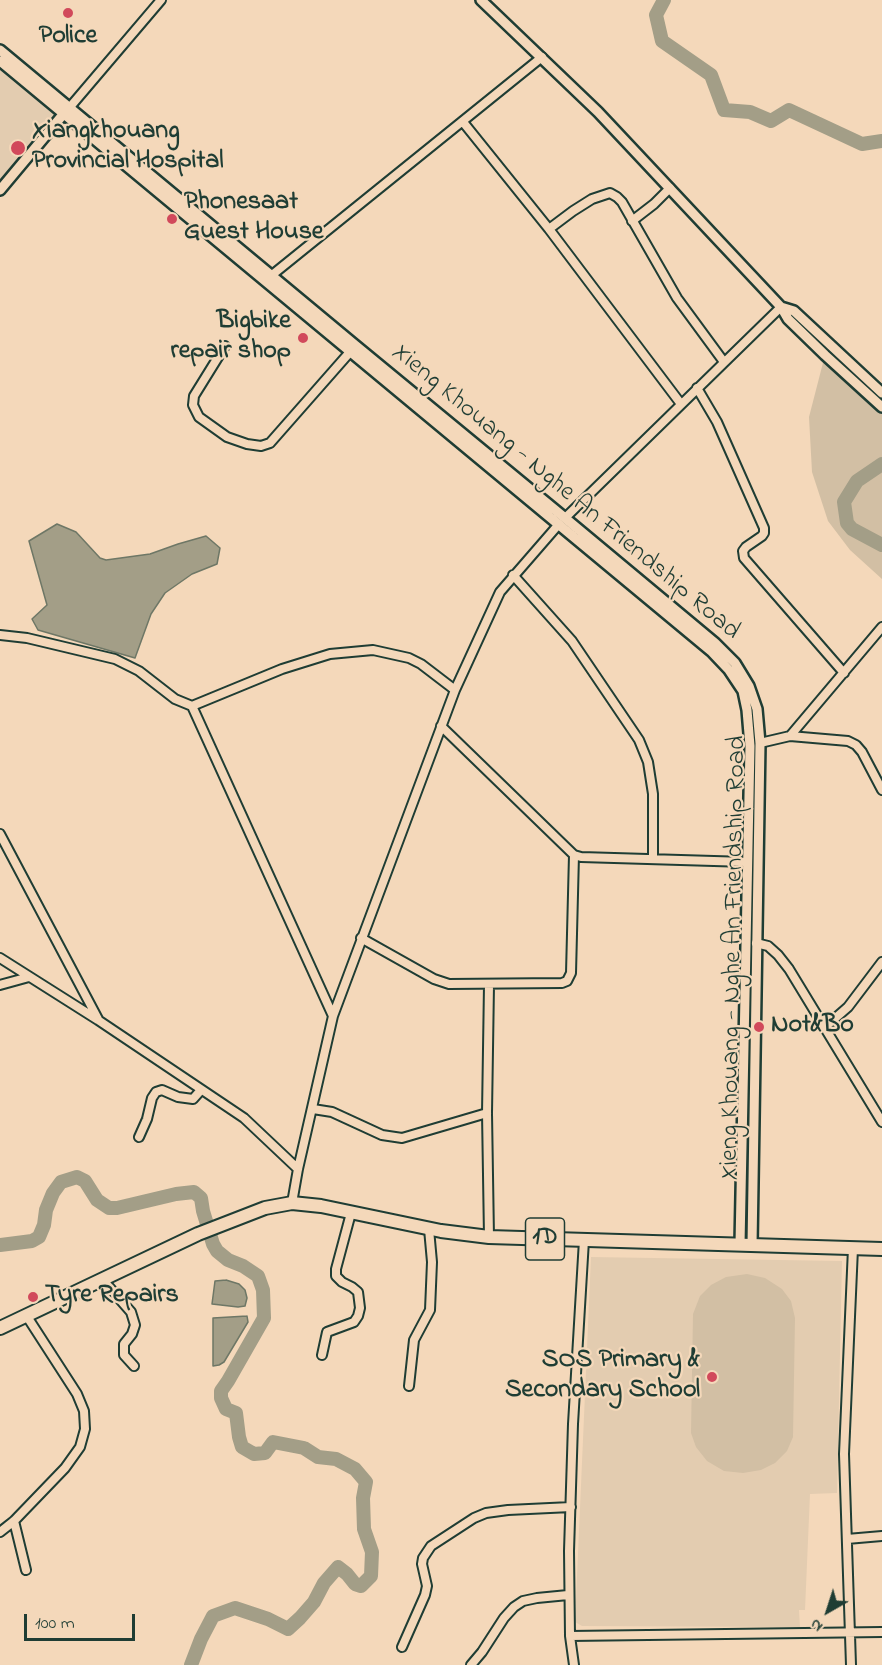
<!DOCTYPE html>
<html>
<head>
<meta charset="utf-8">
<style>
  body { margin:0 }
  #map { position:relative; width:882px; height:1665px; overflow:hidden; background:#f4d8ba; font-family:"Indie Flower",sans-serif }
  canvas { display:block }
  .north { position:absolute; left:798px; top:1581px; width:60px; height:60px; -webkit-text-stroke:4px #f4d8ba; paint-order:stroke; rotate:219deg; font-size:16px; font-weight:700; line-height:24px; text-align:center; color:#1f3d34 }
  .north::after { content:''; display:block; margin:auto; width:21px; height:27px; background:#1f3d34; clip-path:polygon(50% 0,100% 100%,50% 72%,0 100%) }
  .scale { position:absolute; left:24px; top:1614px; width:111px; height:27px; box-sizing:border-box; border:3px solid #1f3d34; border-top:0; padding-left:8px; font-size:18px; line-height:21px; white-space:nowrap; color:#1f3d34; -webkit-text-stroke:4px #f4d8ba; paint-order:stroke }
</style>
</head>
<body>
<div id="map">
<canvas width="882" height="1665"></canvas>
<div class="north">N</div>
<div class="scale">100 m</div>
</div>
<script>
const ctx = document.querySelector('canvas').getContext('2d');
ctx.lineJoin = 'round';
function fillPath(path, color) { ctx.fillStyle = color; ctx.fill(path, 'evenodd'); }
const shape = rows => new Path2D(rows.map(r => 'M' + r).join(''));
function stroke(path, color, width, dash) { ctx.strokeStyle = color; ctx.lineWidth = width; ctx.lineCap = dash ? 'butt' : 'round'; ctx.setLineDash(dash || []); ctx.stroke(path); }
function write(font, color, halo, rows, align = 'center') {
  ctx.font = font + ' "Indie Flower",sans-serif'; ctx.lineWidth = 4.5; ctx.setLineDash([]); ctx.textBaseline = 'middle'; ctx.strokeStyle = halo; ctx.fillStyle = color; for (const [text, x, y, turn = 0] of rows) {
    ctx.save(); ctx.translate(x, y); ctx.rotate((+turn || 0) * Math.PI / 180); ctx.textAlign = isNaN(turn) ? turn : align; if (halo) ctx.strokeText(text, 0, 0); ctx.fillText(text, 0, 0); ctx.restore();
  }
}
fillPath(shape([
  [0,61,64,114,0,190],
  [591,1257,842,1261,837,1493,810,1494,805,1610,799,1610,800,1627,582,1626,575,1622]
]), '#e3ccb0');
fillPath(shape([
  [825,355,882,407,882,579,850,550,828,521,812,472,809,417],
  [747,1274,765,1278,782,1289,791,1301,795,1318,793,1437,787,1451,775,1463,761,1470,743,1473,724,1471,707,1461,696,1447,691,1433,693,1314,700,1296,711,1285,726,1277]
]), '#d2bfa4');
const water = shape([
  [57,524,76,532,100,558,106,560,150,554,178,544,206,536,220,548,217,564,192,574,165,593,151,614,135,658,38,630,32,619,47,605,29,541,57,524],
  [226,1280,239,1284,245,1290,247,1298,245,1306,238,1307,212,1304,215,1281,226,1280],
  [247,1316,248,1322,224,1362,219,1365,213,1366,213,1318,247,1316]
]);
fillPath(water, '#a39e87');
stroke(water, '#6e7766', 1.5);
stroke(shape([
  [664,0,656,15,662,41,711,75,724,110,750,112,771,121,789,110,862,144,882,141],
  [882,464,857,481,844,502,847,523,852,529,882,545],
  [0,1245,32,1241,39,1237,44,1225,46,1210,53,1193,61,1182,77,1177,85,1181,97,1200,109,1208,117,1208,176,1194,194,1192,201,1198,203,1211,213,1244,217,1251,228,1260,243,1266,258,1276,263,1290,264,1318,228,1381,221,1391,221,1398,226,1409,236,1413,239,1437,242,1447,254,1454,265,1453,273,1442,304,1448,318,1457,336,1459,355,1469,366,1482,363,1498,364,1529,372,1552,371,1576,361,1586,355,1584,347,1574,338,1567,324,1583,314,1602,300,1618,288,1629,268,1619,235,1608,213,1616,201,1639,191,1665]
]), '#a39e87', 14);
const minor = shape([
  [70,107,161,0],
  [463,122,549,229,681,404],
  [632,221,654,204,670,188],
  [549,229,573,211,592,199,610,193,617,197,622,202,677,298,724,362],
  [272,275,542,57],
  [225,346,194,396,193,405,199,417,227,437,247,444,261,446,270,443,350,352],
  [697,388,717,422,764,528,764,533,762,536,746,547,743,551,744,558,844,673],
  [565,518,781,307],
  [513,575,572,641,639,740,648,762,653,794,653,858],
  [0,635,27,638,115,659,139,671,175,699,192,706,282,669,330,654,373,650,409,658,421,664,455,690],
  [192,706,333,1016],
  [441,726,574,855,581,857,747,862],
  [790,736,848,741,856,745,862,752,882,790],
  [760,743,790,736,882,627],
  [0,834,98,1019],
  [361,938,434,979,449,984,562,983,567,981,571,973,574,855],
  [756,943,768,946,778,955,789,969,882,1122],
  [0,958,98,1020,244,1118,298,1169],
  [0,985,29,977],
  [489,985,487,1113,489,1237],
  [824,1028,848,1007,882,962],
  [313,1109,332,1112,382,1135,402,1138,487,1113],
  [139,1137,147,1119,152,1098,156,1092,162,1090,178,1097,193,1099,201,1090],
  [292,1203,298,1169,333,1016,455,690,500,592,559,524],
  [102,1279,131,1312,135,1325,132,1334,124,1344,124,1355,134,1366],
  [322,1355,327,1332,354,1322,358,1316,360,1308,358,1292,352,1287,342,1282,336,1276,336,1269,351,1213],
  [409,1386,414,1340,430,1310,432,1262,429,1229],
  [14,1521,26,1570],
  [0,1532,14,1521,65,1468,80,1447,85,1429,84,1411,77,1394,26,1315],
  [847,1539,882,1536],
  [570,1636,882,1632],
  [402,1647,425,1595,427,1586,422,1564,423,1558,431,1546,474,1518,486,1513,508,1510,571,1507],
  [471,1665,482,1652,504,1618,514,1607,523,1601,537,1598,568,1595],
  [574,1665,570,1636,569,1551,573,1424,584,1240],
  [851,1665,844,1454,853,1248]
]);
const tertiary = shape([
  [481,0,598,112,781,307,788,319,825,355,882,407],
  [0,50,355,345,565,518,715,643,735,663,749,686,757,709,760,743,752,1245],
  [0,61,711,651,729,670,743,691,747,710,750,746,740,1244],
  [0,190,66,111],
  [781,307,794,311,882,393]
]);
const trunk = shape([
  [0,1328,198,1234,265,1208,292,1203,321,1206,441,1231,489,1237,882,1249]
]);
stroke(minor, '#1f3d34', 12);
stroke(tertiary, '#1f3d34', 14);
stroke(trunk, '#1f3d34', 16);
stroke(minor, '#f4d8ba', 8);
stroke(tertiary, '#f4d8ba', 9);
stroke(trunk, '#f4d8ba', 12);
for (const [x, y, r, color] of [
  [68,13,6,"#d1495b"],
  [18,148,8,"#d1495b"],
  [172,219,6,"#d1495b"],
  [303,338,6,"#d1495b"],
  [759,1027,6,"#d1495b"],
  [33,1297,6,"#d1495b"],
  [712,1377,6,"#d1495b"]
]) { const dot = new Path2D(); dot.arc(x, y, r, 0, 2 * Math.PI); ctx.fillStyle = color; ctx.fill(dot); stroke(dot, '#f4d8ba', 2); }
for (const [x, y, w] of [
  [545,1239,39]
]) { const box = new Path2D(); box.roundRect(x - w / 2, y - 21, w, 42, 4.5); ctx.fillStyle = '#f4d8ba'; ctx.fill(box); stroke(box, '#1f3d34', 1.5); }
write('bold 24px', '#1f3d34', null, [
  ["1D",545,1239]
]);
write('bold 26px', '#1f3d34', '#f4d8ba', [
  ["Police",68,38,"center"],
  ["Xiangkhouang",32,133],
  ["Provincial Hospital",32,163],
  ["Phonesaat",184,204],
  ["Guest House",184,234],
  ["Bigbike",291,323,"right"],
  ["repair shop",291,353,"right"],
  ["Not&Bo",771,1027],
  ["Tyre Repairs",45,1297],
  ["SOS Primary &",700,1362,"right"],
  ["Secondary School",700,1392,"right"]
], 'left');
write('26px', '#1f3d34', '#f4d8ba', [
  ["Xieng Khouang - Nghe An Friendship Road",565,493,40],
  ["Xieng Khouang - Nghe An Friendship Road",735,958,-89]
]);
</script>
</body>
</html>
